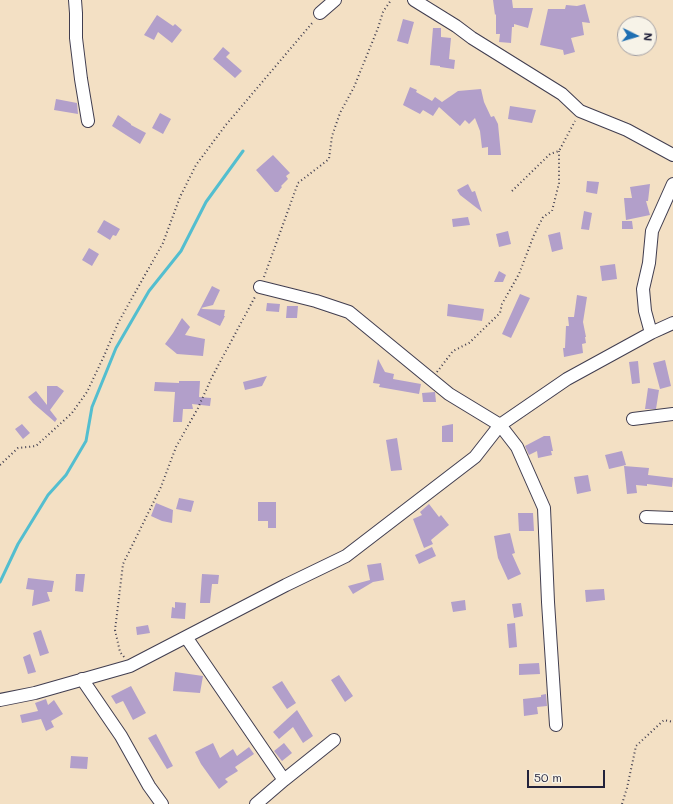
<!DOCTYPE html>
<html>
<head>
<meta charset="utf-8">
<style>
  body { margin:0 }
  #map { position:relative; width:673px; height:804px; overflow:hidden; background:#f3e0c4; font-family:Mali,sans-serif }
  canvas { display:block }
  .north { position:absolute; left:617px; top:16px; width:40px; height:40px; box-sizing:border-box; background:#f7f3e8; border:1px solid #a29fa3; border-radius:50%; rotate:95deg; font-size:11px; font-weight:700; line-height:16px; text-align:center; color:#22223b }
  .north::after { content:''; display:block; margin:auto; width:14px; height:18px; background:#1f6fb2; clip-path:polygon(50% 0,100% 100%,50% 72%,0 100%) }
  .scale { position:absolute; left:527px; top:770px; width:78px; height:18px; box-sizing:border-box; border:2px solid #22223b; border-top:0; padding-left:5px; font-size:12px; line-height:14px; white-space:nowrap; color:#22223b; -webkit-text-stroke:3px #f7f3e8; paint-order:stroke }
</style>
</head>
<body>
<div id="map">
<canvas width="673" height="804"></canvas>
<div class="north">N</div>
<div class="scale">50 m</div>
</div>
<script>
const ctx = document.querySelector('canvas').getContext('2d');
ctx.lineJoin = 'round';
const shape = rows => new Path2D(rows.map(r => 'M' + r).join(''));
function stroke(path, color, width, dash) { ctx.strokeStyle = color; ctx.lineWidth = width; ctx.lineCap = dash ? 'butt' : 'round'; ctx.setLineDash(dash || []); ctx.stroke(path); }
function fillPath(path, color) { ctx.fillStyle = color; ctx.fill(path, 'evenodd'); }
stroke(shape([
  [0,582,18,544,48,495,66,475,86,441,92,407,116,348,149,291,181,251,206,202,243,151]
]), '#53becf', 3);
fillPath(shape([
  [493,0,512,0,513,8,533,8,528,28,514,24,514,27,512,27,511,43,499,42,500,34,496,34,496,14,495,15],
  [585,4,590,23,582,22,584,35,571,38,575,52,564,55,563,50,540,45,548,9,565,9,566,5,577,6],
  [157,15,173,26,175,24,182,30,172,43,158,32,154,40,144,35],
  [403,19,414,22,408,44,397,41],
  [433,28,441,28,441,37,451,38,449,59,455,60,454,69,440,67,440,66,430,65],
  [223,47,230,53,226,57,242,71,235,78,213,59],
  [410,87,417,90,416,92,432,101,435,97,442,102,458,91,481,89,484,102,491,117,494,116,498,124,501,155,488,155,488,147,482,148,480,131,475,118,469,124,465,120,460,126,439,107,433,116,423,110,420,114,403,105],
  [56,99,77,103,78,114,54,110],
  [510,106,536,110,532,123,508,119],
  [160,113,171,119,163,134,152,128],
  [118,115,131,124,131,125,146,133,140,144,112,126],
  [273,155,290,173,286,176,288,179,281,186,282,187,278,192,275,192,256,170],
  [587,181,599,182,597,194,586,192],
  [468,184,472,192,475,191,482,212,460,195,457,190],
  [650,184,648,201,646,201,650,215,626,220,624,198,632,198,630,187],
  [584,211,592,213,589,230,581,229],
  [468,217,470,225,453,227,452,219],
  [104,220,120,229,116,236,113,235,110,240,97,232],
  [622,221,632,221,633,229,622,229],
  [508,231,511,244,499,247,496,234],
  [560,232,563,249,552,252,548,235],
  [89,248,99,254,92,266,82,260],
  [615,264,617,279,602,281,600,266],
  [499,271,506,275,503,282,494,282],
  [212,286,220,290,213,305,201,308,203,309,225,310,224,316,225,316,220,326,197,315],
  [520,294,530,298,511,338,502,334],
  [577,295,587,297,583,322,586,337,585,337,586,343,582,344,583,353,564,357,563,348,565,348,566,326,569,326,568,317,574,317],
  [267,303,280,304,279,312,266,311],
  [448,304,484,309,482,321,447,316],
  [287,306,298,306,297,318,286,318],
  [182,318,190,327,185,335,205,339,203,356,177,354,165,344,173,333],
  [378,359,385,372,394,374,393,379,421,384,419,394,379,387,380,384,373,383],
  [665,360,671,386,660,389,653,363],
  [638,361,640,383,632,384,629,362],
  [267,376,262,386,245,390,243,382],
  [179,381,200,381,199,397,211,398,210,406,192,404,193,409,183,409,182,422,173,422,175,392,154,391,155,382,179,383],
  [47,386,57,386,64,391,50,410,57,419,55,422,33,403,28,397,36,391,47,405],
  [648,388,659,390,656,409,645,409],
  [435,392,436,402,423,402,422,393],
  [22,424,30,433,23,439,15,429],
  [453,424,453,442,442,442,442,426],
  [544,436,550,436,553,451,551,451,552,455,538,458,537,451,529,455,525,446],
  [397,438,402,470,391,471,386,440],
  [622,451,626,465,609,469,605,455],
  [624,466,649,468,648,475,673,478,672,487,647,484,647,486,636,485,637,493,627,494],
  [588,475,591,491,577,494,574,477],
  [179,498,194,501,191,512,176,509],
  [258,502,276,502,276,528,268,528,268,521,258,521],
  [156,503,173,510,172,523,162,521,151,516],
  [429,504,439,517,441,515,449,525,431,540,433,544,424,548,413,519,422,515,420,512],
  [518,513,533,513,534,531,519,531],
  [510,533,515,553,512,554,521,574,508,580,498,558,494,536],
  [432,547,436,556,419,564,415,555],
  [381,563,384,580,373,582,353,594,348,586,370,580,367,565],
  [76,574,85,574,83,592,75,591],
  [202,574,219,575,218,584,212,584,210,603,200,603],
  [28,578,54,581,52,592,47,592,50,601,32,606,34,590,26,589],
  [604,589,605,600,586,602,585,590],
  [465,600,466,610,453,612,451,602],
  [175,602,186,603,185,619,171,618,172,607,175,608],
  [521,603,523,616,514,618,512,604],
  [515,623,517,647,509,648,507,624],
  [148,625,150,633,137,635,136,627],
  [41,630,49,653,40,656,33,633],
  [30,654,36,672,28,674,23,657],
  [539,663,540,674,519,675,519,664],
  [175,672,203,676,200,693,173,691],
  [339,675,353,696,345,702,331,680],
  [282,681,296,703,287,709,272,687],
  [131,686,146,713,133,720,123,701,116,704,111,696],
  [546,694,547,706,537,707,538,714,524,716,523,699,541,697,541,695],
  [46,699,48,705,54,700,63,714,51,721,54,727,46,731,41,719,22,723,20,715,38,711,35,703],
  [297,710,313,736,303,743,293,727,279,739,273,732],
  [156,734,173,766,167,769,148,738],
  [213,743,220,758,233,749,237,756,249,747,254,754,235,767,238,771,225,779,228,782,219,789,201,764,195,752],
  [284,743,292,753,282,761,274,751],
  [71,756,88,757,87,769,70,768]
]), '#b29fca');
const minor = shape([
  [75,0,76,13,76,38,81,79,88,121],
  [414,0,456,26,472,38,562,94,580,111,627,130,673,155],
  [320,13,335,0],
  [260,287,316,301,349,312,449,394,500,425,517,447,544,508,548,602,556,725],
  [651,333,645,311,643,289,649,263,652,231,673,184],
  [633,419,673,414],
  [646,517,673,518],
  [186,637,284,780],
  [82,679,121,736,149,786,162,804],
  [0,700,35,693,130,666,286,585,346,556,475,457,500,425,567,379,651,333,673,323],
  [256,804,284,780,334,740]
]);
stroke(minor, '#413e50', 14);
stroke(shape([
  [512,191,550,154,559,151,575,121],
  [264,277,298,183,329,159,332,136,340,113,354,87,378,28,383,12,391,0],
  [437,372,453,351,469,343,500,313,502,304,519,274,534,235,543,217,552,211,559,183,559,151],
  [0,465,18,448,36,446,72,413,87,392,104,356,118,323,163,243,180,197,196,165,225,126,313,22],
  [124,657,120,652,115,630,123,564,161,487,176,447,198,408,212,377,256,295],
  [622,804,627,788,636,746,664,720,673,722]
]), '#413e50', 2, [1, 3]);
stroke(minor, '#fff', 12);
</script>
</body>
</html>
